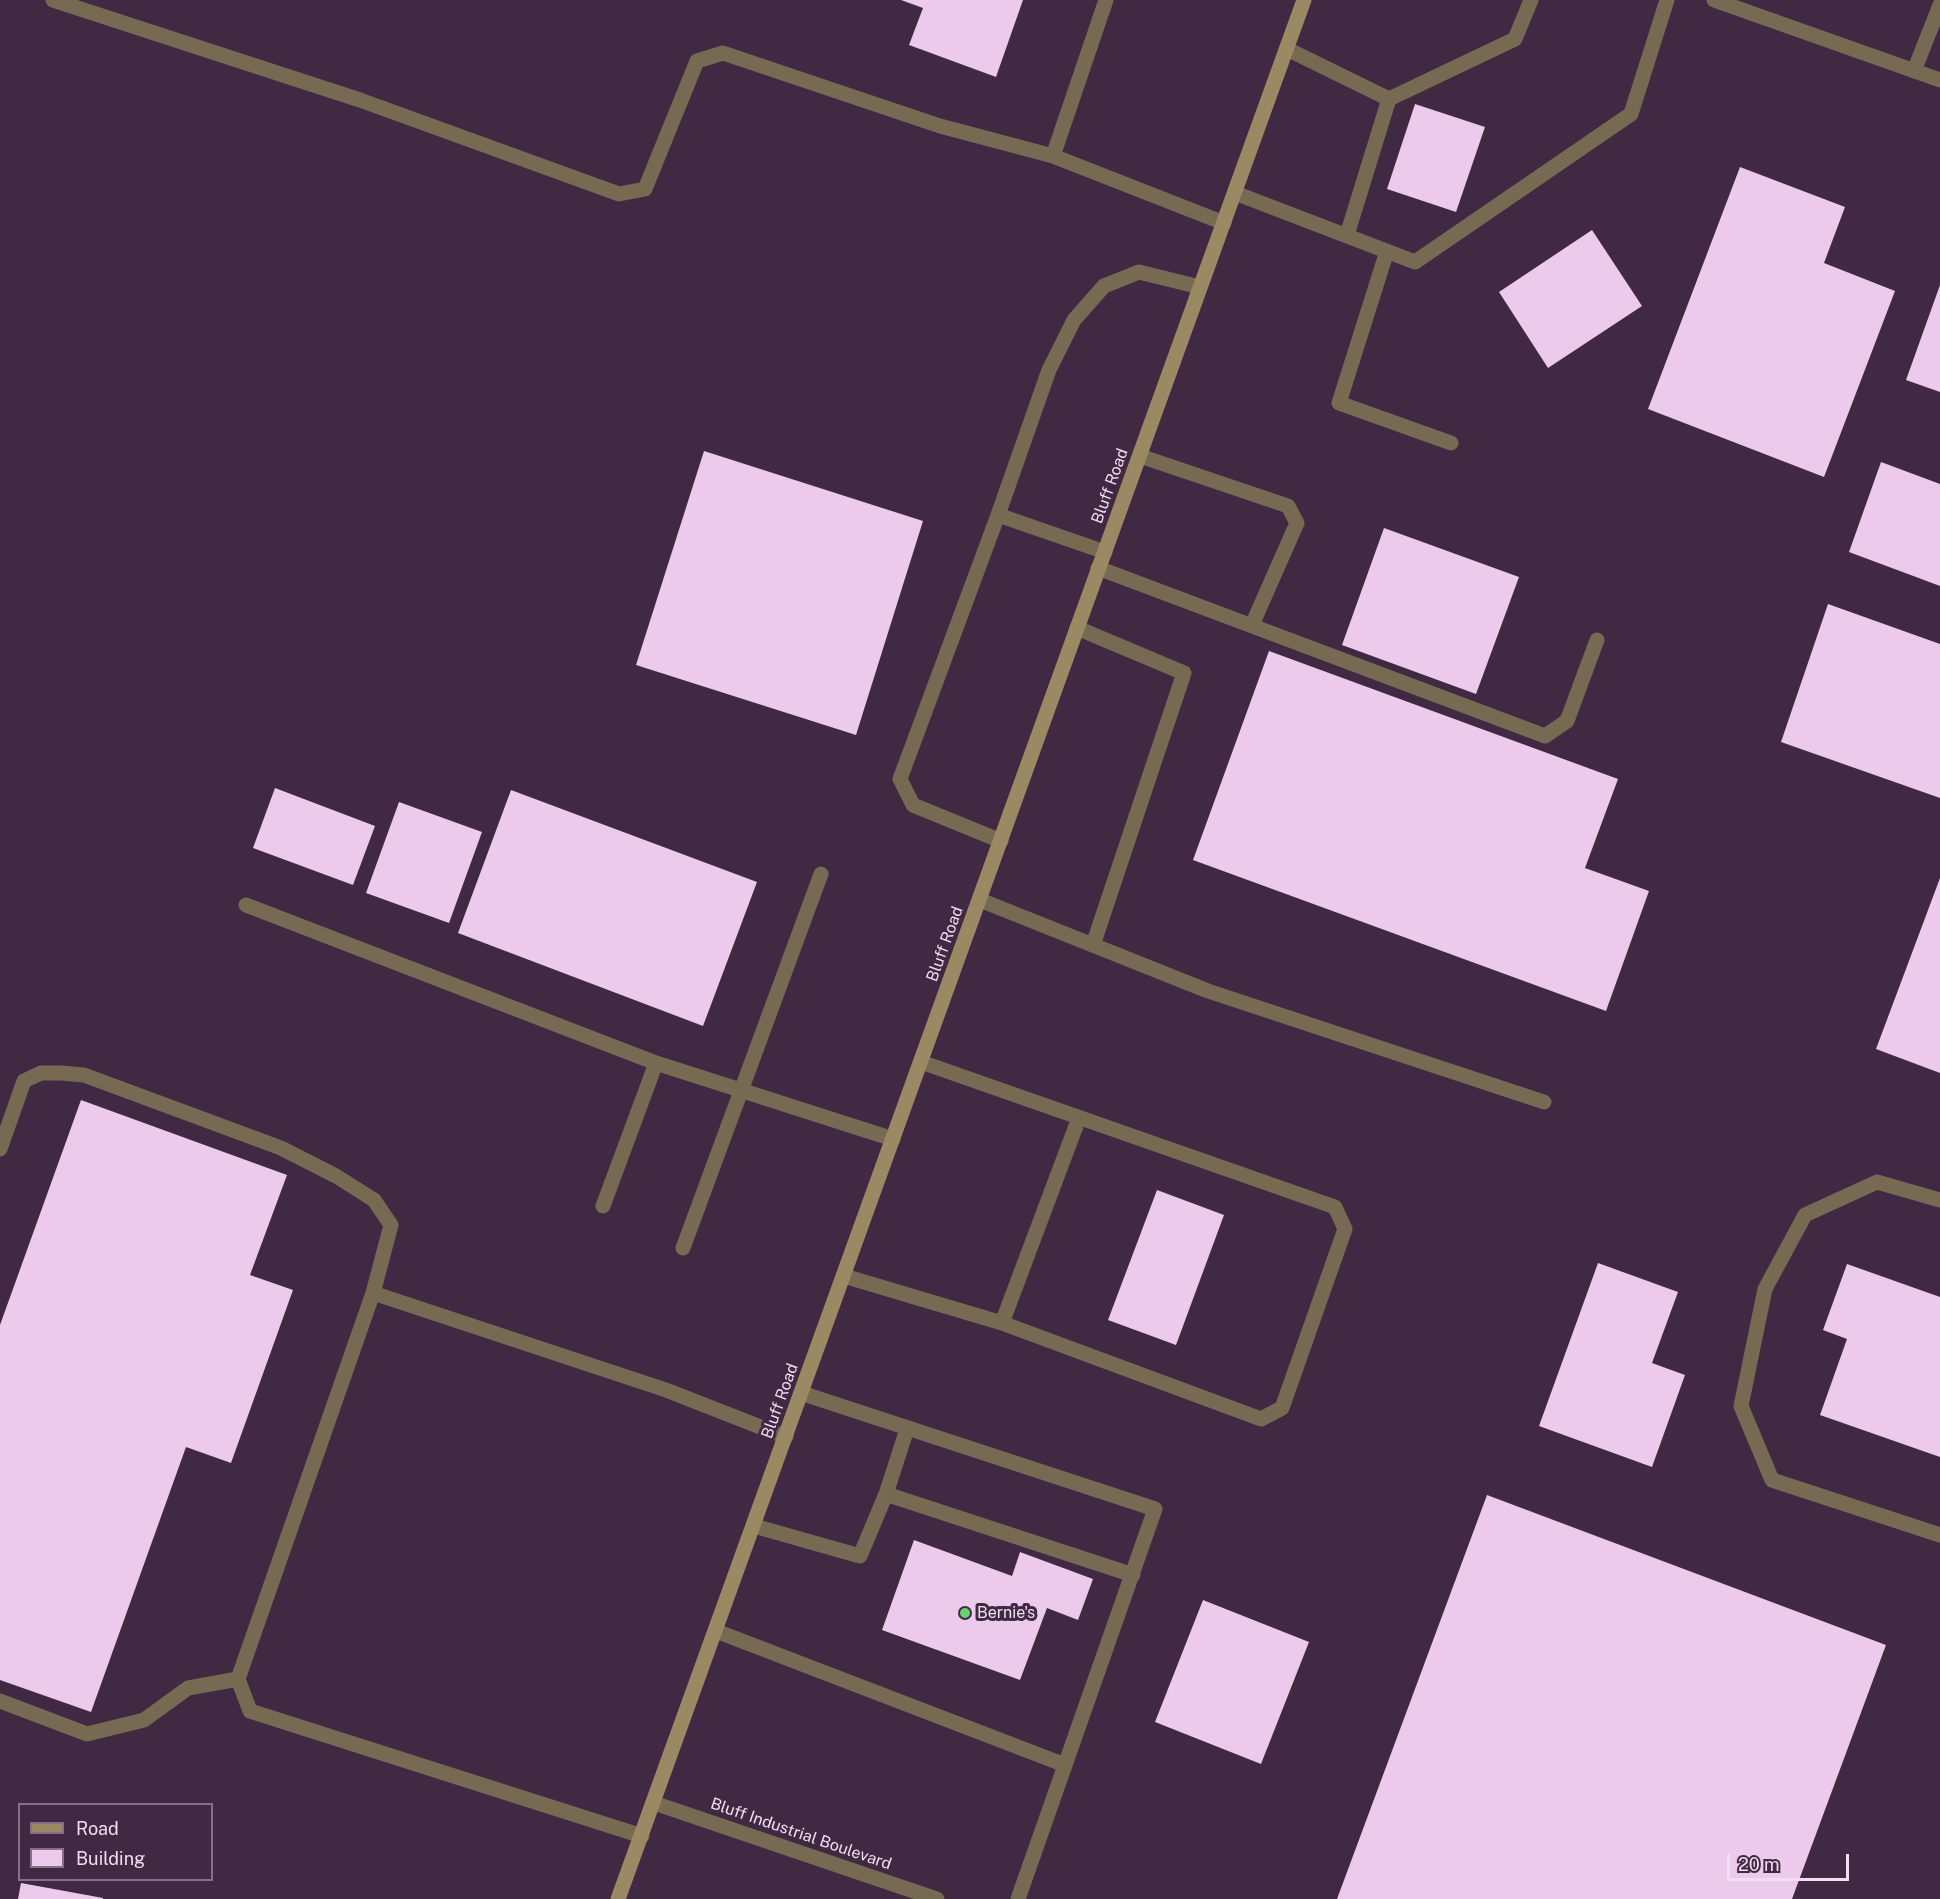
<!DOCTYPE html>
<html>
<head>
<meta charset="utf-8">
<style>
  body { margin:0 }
  #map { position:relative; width:1940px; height:1899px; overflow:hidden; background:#412843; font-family:"Public Sans",sans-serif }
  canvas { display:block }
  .legend { position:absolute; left:18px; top:1803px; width:195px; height:78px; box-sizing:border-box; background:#412843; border:2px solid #877189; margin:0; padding:8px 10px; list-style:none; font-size:18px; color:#f0dff1 }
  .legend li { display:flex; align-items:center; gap:12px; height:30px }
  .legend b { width:30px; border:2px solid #877189 }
  .scale { position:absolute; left:1727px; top:1854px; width:122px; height:27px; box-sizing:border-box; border:3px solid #f0dff1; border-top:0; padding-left:8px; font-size:18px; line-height:21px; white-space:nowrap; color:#f0dff1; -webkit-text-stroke:4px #412843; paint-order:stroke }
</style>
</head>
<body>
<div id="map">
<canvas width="1940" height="1899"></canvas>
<ul class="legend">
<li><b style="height:8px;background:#9b8963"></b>Road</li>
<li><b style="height:16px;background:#ebcaec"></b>Building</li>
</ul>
<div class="scale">20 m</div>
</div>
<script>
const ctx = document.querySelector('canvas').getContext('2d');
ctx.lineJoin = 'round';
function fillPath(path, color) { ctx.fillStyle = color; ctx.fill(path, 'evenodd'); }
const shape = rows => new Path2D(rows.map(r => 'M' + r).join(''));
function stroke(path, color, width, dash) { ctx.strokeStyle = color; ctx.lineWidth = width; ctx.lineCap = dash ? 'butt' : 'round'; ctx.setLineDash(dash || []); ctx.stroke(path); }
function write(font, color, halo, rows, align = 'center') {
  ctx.font = font + ' "Public Sans",sans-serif'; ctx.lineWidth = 6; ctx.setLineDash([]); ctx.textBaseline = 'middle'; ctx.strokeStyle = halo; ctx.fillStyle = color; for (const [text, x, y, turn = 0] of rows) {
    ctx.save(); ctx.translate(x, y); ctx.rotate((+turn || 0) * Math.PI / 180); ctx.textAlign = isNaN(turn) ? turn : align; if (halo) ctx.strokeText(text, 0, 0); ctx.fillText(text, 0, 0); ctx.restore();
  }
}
fillPath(shape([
  [901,0,1023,0,996,77,909,45,923,8],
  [1415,104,1485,127,1456,212,1387,189],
  [1740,167,1845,207,1824,263,1895,291,1824,477,1648,409],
  [1592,230,1642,306,1548,368,1499,292],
  [1940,285,1940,392,1906,380],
  [704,451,923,521,856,735,636,665],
  [1881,462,1940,484,1940,586,1849,552],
  [1384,528,1519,577,1476,694,1342,645],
  [1828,604,1940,644,1940,798,1781,742],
  [1269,651,1618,779,1585,868,1649,891,1606,1011,1193,860],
  [275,788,375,826,353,885,253,848],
  [511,790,757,882,703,1026,458,933],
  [399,802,482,832,449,923,366,893],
  [1940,878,1940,1073,1876,1049],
  [81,1100,287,1175,250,1275,293,1290,231,1463,186,1447,91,1712,0,1680,0,1325],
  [1157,1190,1224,1215,1176,1345,1108,1320],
  [1598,1263,1678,1292,1652,1363,1685,1375,1652,1467,1539,1426],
  [1847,1264,1940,1297,1940,1457,1820,1415,1847,1339,1823,1330],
  [1487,1495,1886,1645,1792,1899,1337,1899],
  [914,1540,1012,1576,1020,1552,1093,1579,1078,1620,1047,1608,1020,1680,882,1630],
  [1203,1600,1309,1642,1261,1764,1155,1722],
  [21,1883,103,1898,103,1899,18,1899]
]), '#ebcaec');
stroke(shape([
  [53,0,360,100,619,194,645,189,697,61,723,53,940,126,1053,156],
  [1106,0,1053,156,1224,223],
  [1287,49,1389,99,1515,39,1531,0],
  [1914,71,1940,5],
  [1235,193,1415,262,1631,114,1667,0],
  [1347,235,1389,99],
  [1387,251,1339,403,1451,443],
  [1140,456,1288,506,1297,523,1252,625],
  [998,515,1049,370,1074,320,1104,286,1139,272,1200,287],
  [1098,568,1545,736,1567,721,1597,640],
  [1077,628,1184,673,1093,945],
  [1001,841,913,805,900,779,998,515,1105,552],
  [980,900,1208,991,1544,1102],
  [246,905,656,1063],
  [0,1149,24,1081,41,1073,61,1073,84,1075,281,1148,336,1176,374,1200,391,1225,373,1293],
  [1940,1200,1877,1182,1805,1215,1765,1289,1741,1406,1772,1480,1940,1535],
  [603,1206,656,1063,893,1139],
  [683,1248,821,874],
  [844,1276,1002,1323,1261,1419,1282,1408,1345,1229,1335,1207,921,1062],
  [1002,1323,1079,1118],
  [801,1393,1155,1509,1018,1899],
  [886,1494,1133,1575],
  [754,1526,860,1556,886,1494,907,1429],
  [716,1631,1065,1765],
  [0,1701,87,1734,144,1720,188,1688,238,1679],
  [642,1836,250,1711,238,1679,373,1293,666,1390,786,1437]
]), '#766a53', 15);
stroke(shape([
  [1714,0,1940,80],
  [654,1803,937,1899]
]), '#766a53', 15);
stroke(shape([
  [618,1899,1304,0]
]), '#9b8963', 15);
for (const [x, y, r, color] of [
  [965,1613,6,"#62d469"]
]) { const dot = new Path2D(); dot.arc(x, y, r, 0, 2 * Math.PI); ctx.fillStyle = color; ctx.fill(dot); stroke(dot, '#412843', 2); }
write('16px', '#f0dff1', '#412843', [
  ["Bluff Road",1110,486,-70],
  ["Bluff Road",945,944,-70],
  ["Bluff Road",780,1401,-70],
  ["Bluff Industrial Boulevard",801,1834,19]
]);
write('16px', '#f0dff1', '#412843', [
  ["Bernie's",977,1613]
], 'left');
</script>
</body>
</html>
